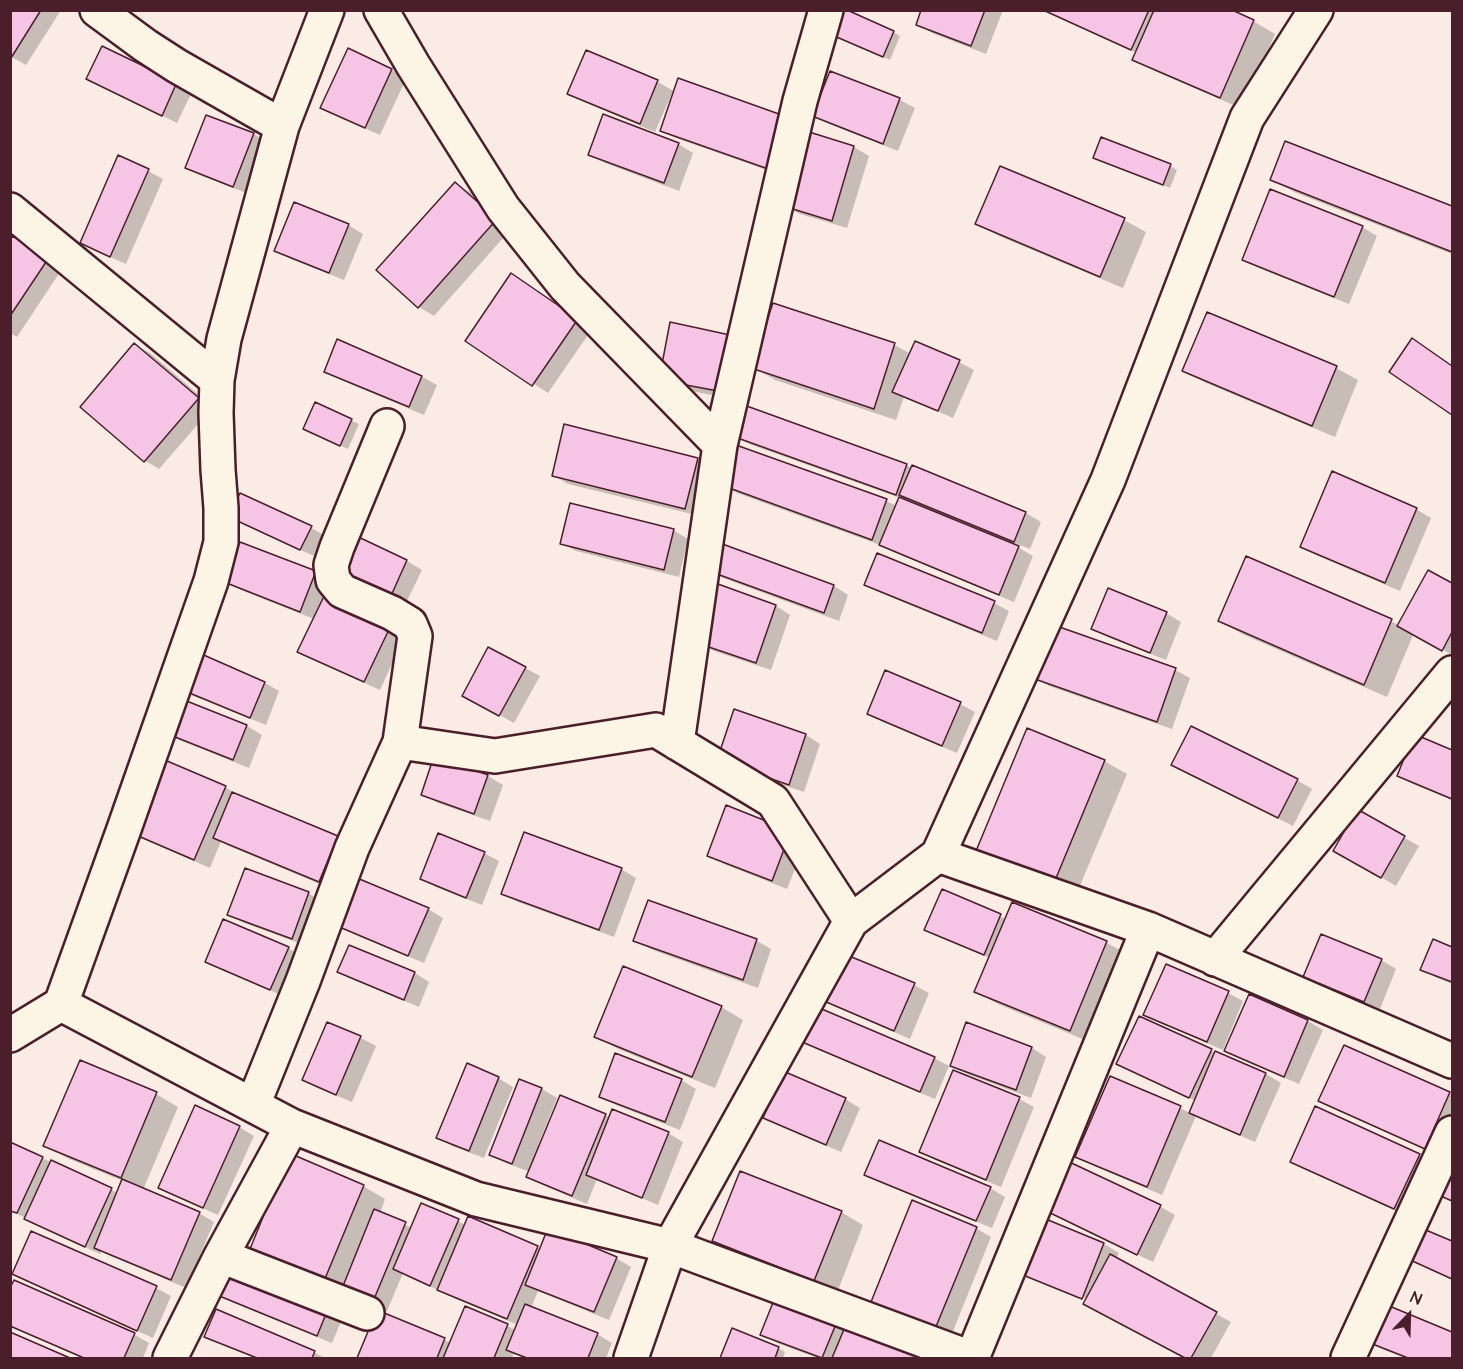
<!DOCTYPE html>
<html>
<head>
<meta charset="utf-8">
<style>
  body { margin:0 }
  #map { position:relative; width:1463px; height:1369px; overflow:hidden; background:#fbebe5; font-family:"Architects Daughter",sans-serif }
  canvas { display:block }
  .frame { position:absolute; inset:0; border:12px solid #4a1f2b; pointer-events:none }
  .north { position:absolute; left:1379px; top:1285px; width:60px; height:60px; -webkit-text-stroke:4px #fcf5e5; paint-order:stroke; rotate:23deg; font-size:16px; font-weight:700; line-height:24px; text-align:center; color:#4a1f2b }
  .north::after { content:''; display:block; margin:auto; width:21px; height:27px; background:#4a1f2b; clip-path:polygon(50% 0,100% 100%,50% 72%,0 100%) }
</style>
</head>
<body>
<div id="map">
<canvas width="1463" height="1369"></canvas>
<div class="frame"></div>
<div class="north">N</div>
</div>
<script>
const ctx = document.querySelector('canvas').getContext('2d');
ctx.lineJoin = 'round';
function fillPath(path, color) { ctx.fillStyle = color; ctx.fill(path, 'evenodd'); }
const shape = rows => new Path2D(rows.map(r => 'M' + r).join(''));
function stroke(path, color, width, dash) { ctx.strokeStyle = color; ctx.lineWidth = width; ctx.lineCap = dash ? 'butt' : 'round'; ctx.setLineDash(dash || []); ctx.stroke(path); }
fillPath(shape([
  [10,10,61,10,26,65,10,56],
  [923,10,1003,10,986,54,932,33,918,24],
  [1043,10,1229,10,1253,21,1275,34,1243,109,1157,72,1134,59,1137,53],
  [893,32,900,36,890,60,834,35],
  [103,48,192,92,177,123,88,79],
  [348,50,392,70,406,79,380,135,337,116],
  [587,52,658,82,675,92,673,91,655,132,584,102,569,94],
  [831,73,900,100,915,108,898,151,829,124,814,116],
  [207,117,254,134,269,143,249,194,202,176,187,168],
  [661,130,806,132,854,147,869,156,847,228,800,214,785,206,789,178,676,138],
  [1286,143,1452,208,1452,254,1294,192,1272,179],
  [678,144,693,153,679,191,605,163,590,154],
  [119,157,148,171,163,179,126,264,96,251,82,242],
  [1102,161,1170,166,1177,170,1170,188],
  [1001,168,1124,220,1146,232,1123,288,999,236,977,223],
  [455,184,470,192,511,229,434,316,419,307,378,270],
  [348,225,363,234,344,280,291,259,276,250],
  [1362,227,1377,236,1349,304,1259,268,1244,259],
  [10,235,62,269,17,337,10,333],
  [511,275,592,329,548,393,467,340],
  [671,324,733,399,675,388],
  [1413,340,1452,366,1452,413,1391,371],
  [338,341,422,377,437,385,424,415,341,380,326,371],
  [135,345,150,353,213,407,159,469,144,460],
  [894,345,911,354,959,362,974,370,953,418,904,397,896,420,775,380,753,367],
  [1336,368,1358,380,1335,437,1206,383,1184,371],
  [316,404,359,424,348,449,312,433],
  [734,435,906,465,912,468,913,467,1026,513,1041,522,1030,549,1015,543,1014,545,1033,556,1014,602,896,553,883,546,737,493,722,484,736,446,886,501,897,506,900,498,749,444],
  [697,459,712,468,700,516,568,484,553,475],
  [1416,509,1431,518,1400,591,1316,555,1302,547],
  [246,525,311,528,326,536,316,557],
  [673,530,688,539,679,577,576,551,561,543],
  [350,535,407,561,422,570,405,605,349,579],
  [1247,558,1399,625,1429,572,1452,585,1452,655,1414,633,1387,697,1242,634,1220,621],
  [708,570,834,586,848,595,839,621,723,578],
  [315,572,407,631,380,690,314,660,314,619,241,590,226,581],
  [866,584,994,603,1009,611,997,641,881,593],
  [1109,590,1166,613,1181,622,1166,660,1108,637,1093,628],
  [776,606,790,615,771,670,714,651,699,642],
  [525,668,540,676,514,723,464,695],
  [1175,670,1190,678,1172,729,1049,686,1034,677],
  [265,683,279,691,266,725,191,695,177,686],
  [175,698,247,726,262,735,249,768,177,739,162,730],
  [960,704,975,712,957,753,883,722,868,713],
  [806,735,820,744,804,792,733,768],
  [1415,736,1452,752,1452,800,1413,784,1399,776],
  [1104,761,1127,774,1076,895,1000,863],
  [1188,773,1297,780,1312,789,1293,826],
  [488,776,503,785,490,821,438,803,423,794],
  [225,787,240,796,337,837,352,846,334,890,229,846,221,841,210,868,145,840,130,832],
  [1357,811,1419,846,1396,886,1335,850],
  [806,841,787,889,724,864,709,855],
  [484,853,499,861,482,905,436,887,422,878],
  [621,869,636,878,614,937,518,902,503,894],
  [942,891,1006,919,1012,904,1107,943,1129,955,1092,1043,998,1004,976,992,990,958,941,938,926,929],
  [308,893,323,902,307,946,244,923,229,914],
  [649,902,757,941,771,949,758,988,650,949,635,940],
  [428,909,443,918,424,963,354,934,339,925],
  [1433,941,1452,948,1452,984,1437,978,1422,969],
  [349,947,415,973,429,982,419,1007,354,980,339,971],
  [288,948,303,957,286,997,222,970,207,961],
  [1381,960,1396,969,1380,1009,1320,985,1305,976],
  [1167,966,1228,993,1243,1001,1223,1050,1160,1023,1145,1015],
  [914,985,929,993,910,1039,834,1006,819,998],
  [1250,996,1308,1021,1323,1030,1299,1084,1241,1059,1226,1050],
  [721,1007,743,1020,715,1088,618,1049,596,1036],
  [327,1024,361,1038,376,1046,352,1102,318,1088,304,1080],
  [967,1024,1032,1048,1046,1057,1031,1098,967,1074,952,1065],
  [804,1041,934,1058,949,1066,935,1099,819,1050],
  [1345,1047,1452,1095,1452,1129,1441,1156,1335,1109,1320,1101],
  [1211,1051,1266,1074,1281,1083,1255,1142,1206,1121,1196,1116,1162,1195,1092,1165,1077,1156,1110,1078,1180,1108,1190,1113,1196,1101,1133,1072,1118,1064],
  [80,1062,156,1094,178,1107,143,1190,199,1213,214,1222,186,1288,111,1256,102,1251,100,1254,41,1227,26,1218,10,1211,42,1158,118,1193,123,1181,67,1158,45,1145],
  [954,1072,1019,1099,1034,1107,1001,1187,935,1160,920,1151],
  [498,1078,513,1087,484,1158,452,1146,437,1137],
  [681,1080,696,1089,680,1130,616,1105,601,1096],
  [520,1081,542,1089,557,1098,538,1145,541,1146,605,1115,610,1118,668,1133,683,1142,658,1205,597,1179,587,1204,543,1185,528,1176,530,1172,506,1163,491,1154],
  [845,1099,860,1108,841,1152,780,1126,765,1118],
  [239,1127,254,1136,218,1215,175,1196,160,1188],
  [1419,1156,1434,1164,1409,1217,1307,1170],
  [1064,1161,1161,1207,1175,1215,1153,1262,1057,1216],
  [866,1174,990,1188,1005,1197,992,1228,881,1183],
  [363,1186,385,1199,380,1213,412,1228,422,1205,466,1225,469,1218,541,1249,616,1258,631,1267,609,1320,538,1291,531,1308,597,1334,612,1343,606,1358,523,1358,514,1353,512,1358,359,1358,377,1312,451,1343,466,1308,516,1330,518,1325,454,1298,403,1273,387,1311,358,1299,274,1261,251,1248],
  [913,1202,977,1229,991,1237,951,1336,887,1310,872,1302],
  [841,1212,863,1225,837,1293,736,1253,714,1240],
  [1036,1217,1104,1244,1119,1253,1116,1259,1231,1322,1211,1358,1187,1358,1100,1312,1090,1300,1029,1276,1029,1278,1015,1270],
  [1422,1230,1452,1243,1452,1279,1424,1267,1409,1258],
  [14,1274,156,1288,171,1296,153,1338,29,1282],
  [15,1282,135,1335,149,1343,143,1358,83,1358,10,1326],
  [219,1294,327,1311,342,1319,332,1343,234,1303],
  [1382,1305,1452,1334,1452,1358,1405,1358,1382,1349,1367,1340],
  [217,1311,315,1353,325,1358,255,1358,221,1344,206,1336],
  [836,1325,845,1331,846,1329,923,1358,817,1358,777,1343,762,1334],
  [733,1330,778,1348,785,1352,783,1358,722,1358],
  [10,1334,66,1358,10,1358]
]), '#0003');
const building = shape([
  [10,10,41,10,11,58,10,58,10,10],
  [834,10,847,10,894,31,883,57,825,32,834,10],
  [921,10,985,10,971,46,916,25,921,10],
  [1043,10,1149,10,1131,50,1043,10],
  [1154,10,1232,10,1254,20,1220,98,1132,60,1154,10],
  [102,46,177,82,162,116,86,79,102,46],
  [348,48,392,69,365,128,320,108,348,48],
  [586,50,658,80,640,124,567,94,586,50],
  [830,71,900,98,883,144,812,116,830,71],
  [678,78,793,119,774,171,660,131,678,78],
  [603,114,679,143,664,183,588,155,603,114],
  [206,115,254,133,233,187,185,168,206,115],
  [806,131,854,146,832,221,783,206,806,131],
  [1101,137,1171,164,1163,185,1093,158,1101,137],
  [1285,141,1452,206,1452,252,1270,180,1285,141],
  [118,155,149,169,110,257,80,243,118,155],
  [1000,166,1125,218,1100,277,975,224,1000,166],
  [455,182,497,219,418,308,376,270,455,182],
  [1270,189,1363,226,1334,297,1242,260,1270,189],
  [294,202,349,224,329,273,274,251,294,202],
  [13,236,48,259,10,316,10,239,13,236],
  [511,273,578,319,532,386,465,341,511,273],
  [773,303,895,343,874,409,751,368,773,303],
  [1207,312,1337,366,1312,426,1182,371,1207,312],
  [670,322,730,335,718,391,659,380,670,322],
  [1412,338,1452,366,1452,415,1389,372,1412,338],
  [337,339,422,376,409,407,324,372,337,339],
  [915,341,960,360,938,411,892,392,915,341],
  [134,343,199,398,144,462,80,407,134,343],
  [315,402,352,419,340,446,303,429,315,402],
  [744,405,907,464,896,495,732,436,744,405],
  [564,424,698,458,685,509,552,476,564,424],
  [736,445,887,499,872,540,721,485,736,445],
  [912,465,1026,512,1014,542,899,495,912,465],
  [1332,471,1417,508,1385,583,1300,547,1332,471],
  [240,493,312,526,300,550,229,517,240,493],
  [899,497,1019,546,999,595,879,545,899,497],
  [570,503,674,529,664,570,560,544,570,503],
  [350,533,407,560,390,598,332,571,350,533],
  [240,542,316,571,300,612,224,582,240,542],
  [717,542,834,585,824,613,706,570,717,542],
  [877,553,995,601,982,633,864,585,877,553],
  [1246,556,1392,619,1364,685,1218,621,1246,556],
  [1428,570,1452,583,1452,632,1442,651,1397,626,1428,570],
  [718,584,776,605,756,663,697,643,718,584],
  [1108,588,1167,612,1150,653,1091,629,1108,588],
  [327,590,393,621,364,682,297,652,327,590],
  [1051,624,1176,668,1157,722,1032,678,1051,624],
  [488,647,526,667,499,716,462,696,488,647],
  [190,649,265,682,250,718,175,687,190,649],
  [885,670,961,702,942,746,867,714,885,670],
  [174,696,247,725,233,760,160,731,174,696],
  [734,709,806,734,789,785,717,760,734,709],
  [1191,726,1298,779,1278,818,1171,765,1191,726],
  [1027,728,1105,760,1054,883,976,851,1027,728],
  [1414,734,1452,750,1452,799,1397,776,1414,734],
  [434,756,488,775,474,814,421,795,434,756],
  [160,758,226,786,194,860,129,832,160,758],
  [232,792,338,836,319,882,213,838,232,792],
  [726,805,791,831,772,881,707,856,726,805],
  [1357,809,1405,836,1381,878,1333,851,1357,809],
  [524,832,622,868,599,930,501,894,524,832],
  [438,833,485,852,466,898,420,879,438,833],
  [245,868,309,892,292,939,227,915,245,868],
  [357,878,429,908,408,956,337,926,357,878],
  [942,889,1001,914,984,955,924,930,942,889],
  [648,900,757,939,743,980,633,941,648,900],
  [1012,902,1107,941,1070,1031,974,992,1012,902],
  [223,919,289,947,270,990,205,962,223,919],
  [1321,934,1382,959,1364,1002,1303,977,1321,934],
  [1433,939,1452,947,1452,982,1420,970,1433,939],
  [349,945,415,972,404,1000,337,972,349,945],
  [837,951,915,983,894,1031,817,998,837,951],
  [1166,964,1229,991,1207,1042,1143,1015,1166,964],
  [623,966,722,1006,692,1077,594,1037,623,966],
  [1249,994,1308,1020,1284,1077,1224,1051,1249,994],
  [817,1007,935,1057,920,1092,802,1042,817,1007],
  [1139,1016,1212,1049,1189,1098,1116,1064,1139,1016],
  [327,1022,361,1036,336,1095,302,1080,327,1022],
  [966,1022,1032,1047,1016,1090,950,1066,966,1022],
  [1344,1045,1450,1092,1425,1149,1318,1101,1344,1045],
  [1215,1051,1266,1073,1240,1135,1189,1113,1215,1051],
  [615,1053,682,1079,665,1122,599,1097,615,1053],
  [80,1060,157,1092,121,1178,43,1146,80,1060],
  [467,1063,499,1077,469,1151,436,1138,467,1063],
  [953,1070,1020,1097,986,1180,919,1152,953,1070],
  [783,1071,846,1098,826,1145,763,1118,783,1071],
  [1110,1076,1181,1106,1147,1187,1075,1157,1110,1076],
  [519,1079,542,1088,512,1164,489,1155,519,1079],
  [560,1095,606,1114,572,1196,526,1177,560,1095],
  [195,1105,240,1126,203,1208,158,1188,195,1105],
  [1315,1106,1420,1154,1394,1209,1290,1162,1315,1106],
  [612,1109,669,1132,642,1198,586,1175,612,1109],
  [879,1140,991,1187,976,1221,864,1175,879,1140],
  [10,1142,43,1157,17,1213,10,1211,10,1142],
  [1452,1147,1452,1201,1432,1192,1452,1147],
  [289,1153,364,1185,324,1281,250,1249,289,1153],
  [1063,1159,1161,1205,1137,1255,1040,1208,1063,1159],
  [51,1160,112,1188,85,1247,24,1219,51,1160],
  [740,1171,842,1211,814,1281,712,1241,740,1171],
  [122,1179,200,1212,171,1280,94,1248,122,1179],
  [912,1200,977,1227,935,1329,871,1302,912,1200],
  [421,1203,459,1219,430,1286,393,1269,421,1203],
  [374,1209,406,1222,372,1304,341,1291,374,1209],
  [1036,1215,1104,1243,1082,1299,1013,1271,1036,1215],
  [468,1216,538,1246,507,1319,437,1290,468,1216],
  [548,1228,617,1257,594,1312,525,1285,548,1228],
  [1421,1228,1452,1241,1452,1279,1408,1259,1421,1228],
  [31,1231,157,1286,137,1331,12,1274,31,1231],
  [1110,1254,1217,1312,1191,1358,1185,1358,1083,1304,1110,1254],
  [229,1267,328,1309,317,1336,217,1295,229,1267],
  [14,1280,135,1333,124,1358,84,1358,10,1326,10,1288,14,1280],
  [774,1300,836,1324,822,1358,760,1335,774,1300],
  [1382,1303,1452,1332,1452,1358,1408,1358,1365,1341,1382,1303],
  [525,1304,598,1333,588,1358,527,1358,506,1350,525,1304],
  [465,1306,508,1324,494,1358,443,1358,465,1306],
  [216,1309,315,1351,312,1358,257,1358,204,1337,216,1309],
  [377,1310,445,1338,437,1358,357,1358,377,1310],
  [845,1327,927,1358,832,1358,845,1327],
  [732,1328,779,1347,775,1358,720,1358,732,1328],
  [10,1332,70,1358,10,1358,10,1332]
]);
fillPath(building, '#f6c5e5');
stroke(building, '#4a1f2b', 1.5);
const street = shape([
  [97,10,146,46,177,66,282,126],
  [381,10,413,65,503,208,565,286,720,445,677,743],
  [10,210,217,380],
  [720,445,800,101,826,10],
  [400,742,495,756,656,730,773,801,851,921],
  [938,855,1148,929,1452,1061],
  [1215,959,1452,673],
  [61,1004,292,1126,476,1199,670,1246,971,1358],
  [10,1035,61,1004,124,829,211,581,221,542,221,508,218,470,216,413,217,380,224,339,282,126,327,10],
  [253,1105,303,981,352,848,400,742,415,636,410,624,392,613,342,591,333,580,331,565,337,547,387,426],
  [221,1256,367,1313],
  [170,1358,221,1256,292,1126],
  [972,1358,1148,929],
  [1348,1358,1452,1133]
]);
const secondary = shape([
  [631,1358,670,1246,851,921,938,855,1108,480,1247,118,1316,10]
]);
stroke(street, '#4a1f2b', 38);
stroke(secondary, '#4a1f2b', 38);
stroke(street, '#fcf5e5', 33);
stroke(secondary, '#fcf5e5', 33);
</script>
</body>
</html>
